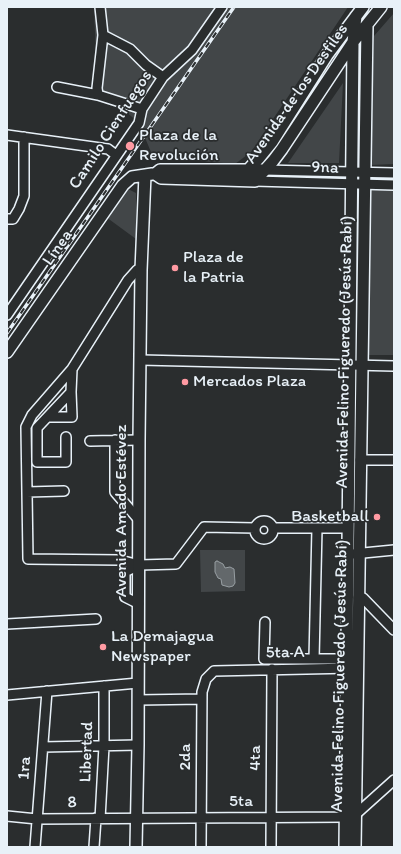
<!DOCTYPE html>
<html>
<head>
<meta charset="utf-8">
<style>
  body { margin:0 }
  #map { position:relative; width:401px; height:854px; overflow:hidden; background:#2a2d2e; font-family:Itim,sans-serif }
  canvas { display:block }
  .frame { position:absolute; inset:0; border:8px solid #e8f1f8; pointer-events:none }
</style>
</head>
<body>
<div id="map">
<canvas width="401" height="854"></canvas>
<div class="frame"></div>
</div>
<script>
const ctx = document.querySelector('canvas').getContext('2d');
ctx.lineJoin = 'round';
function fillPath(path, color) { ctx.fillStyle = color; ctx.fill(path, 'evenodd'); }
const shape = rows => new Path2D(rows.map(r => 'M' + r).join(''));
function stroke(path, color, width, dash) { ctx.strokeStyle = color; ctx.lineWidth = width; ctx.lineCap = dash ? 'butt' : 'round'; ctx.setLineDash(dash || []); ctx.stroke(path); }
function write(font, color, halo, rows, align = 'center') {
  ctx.font = font + ' Itim,sans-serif'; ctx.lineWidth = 3.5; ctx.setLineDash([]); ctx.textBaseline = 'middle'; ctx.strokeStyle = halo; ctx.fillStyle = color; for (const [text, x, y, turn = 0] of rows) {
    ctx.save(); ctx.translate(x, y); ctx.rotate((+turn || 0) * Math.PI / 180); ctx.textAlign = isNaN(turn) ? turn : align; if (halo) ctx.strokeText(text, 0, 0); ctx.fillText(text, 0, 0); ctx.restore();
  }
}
fillPath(shape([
  [94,7,348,7,251,152,235,164,153,157,139,123,117,104,94,91,96,59],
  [394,13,394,164,371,165,374,36],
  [334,55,338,57,282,142,278,139],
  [357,65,360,65,358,153,355,152],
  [343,83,339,163,288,163],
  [286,175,336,176,336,179,286,178],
  [128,189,136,193,136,239,106,217,125,190],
  [367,189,394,190,394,355,365,355],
  [200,550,245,550,245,591,201,592]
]), '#424648');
const water = shape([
  [217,561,223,564,225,568,230,567,234,569,235,583,233,586,229,587,222,585,221,579,218,578,215,572,215,562,217,561]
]);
fillPath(water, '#63686b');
stroke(water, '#989fa3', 1);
const minor = shape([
  [103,35,130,49,146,65,163,77],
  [57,87,98,95,142,109],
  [98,95,97,88,103,35,100,7],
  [7,135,108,149,116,155],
  [264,170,394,173],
  [255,181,394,185],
  [7,219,13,219,19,209,24,196,24,137],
  [141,270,137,270,128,280,72,369,32,415,26,427,28,559,120,560,139,565,176,564,204,527,255,528],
  [7,315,139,123,142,109,163,77,192,50,222,7],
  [141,360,394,366],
  [48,417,72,417,71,392],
  [66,437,66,462,37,462,37,428,71,392,72,369],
  [115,440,115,492,139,520],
  [90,441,139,440],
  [360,460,394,460],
  [27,492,64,491],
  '255 530a9 9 0 1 1 18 0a9 9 0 1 1-18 0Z',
  [273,528,348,528],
  [353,554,394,550],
  [358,598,363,598,394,630],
  [139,604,125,597,125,572,139,565],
  [265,622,264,659,347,659],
  [7,624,96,619],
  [314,659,317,528],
  [7,695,138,683],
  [138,700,202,699],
  [43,747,138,745],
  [7,816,37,819,345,817,355,815,394,780],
  [100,819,104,746,104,686],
  [35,847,47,691],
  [94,847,96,818],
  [201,847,202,692,206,679,214,671,352,668],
  [271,847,272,669]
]);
const major = shape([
  [248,170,259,158,272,142,327,55,363,7],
  [264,170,160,170,155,174,161,178,255,181,273,161,282,149,353,42,381,7],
  [7,352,123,185,132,177,152,174],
  [136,847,138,745,139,440,141,270,145,175],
  [345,847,353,42,356,16],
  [355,847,367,25]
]);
stroke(minor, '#e8f1f8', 12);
stroke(major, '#e8f1f8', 14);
stroke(minor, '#2a2d2e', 9);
stroke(major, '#2a2d2e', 11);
const rail = shape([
  [7,333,234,7]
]);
stroke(rail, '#e8f1f8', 3.5);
stroke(rail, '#2a2d2e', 2, [6]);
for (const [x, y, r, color] of [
  [130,146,5,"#ff9aa2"],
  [175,268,4,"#ff9aa2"],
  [185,382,4,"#ff9aa2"],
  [377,517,4,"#ff9aa2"],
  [103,647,4,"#ff9aa2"]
]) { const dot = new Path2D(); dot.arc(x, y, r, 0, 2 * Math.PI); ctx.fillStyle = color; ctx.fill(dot); stroke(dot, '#2a2d2e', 1.5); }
write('17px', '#e8f1f8', '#2a2d2e', [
  ["Avenida de los Desfiles",297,94,-55],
  ["Camilo Cienfuegos",111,130,-57],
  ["9na",325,168,2],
  ["Línea",58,248,-55],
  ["Avenida Felino Figueredo (Jesús Rabí)",345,352,-89],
  ["Avenida Amado Estévez",122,511,-90],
  ["5ta A",285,653,-1],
  ["Avenida Felino Figueredo (Jesús Rabí)",340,676,-89],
  ["Libertad",87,752,-88],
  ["2da",186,757,-90],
  ["4ta",256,758,-90],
  ["1ra",25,768,-86],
  ["5ta",241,802],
  ["8",72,803,-1]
]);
write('17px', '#e8f1f8', '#2a2d2e', [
  ["Plaza de la",139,136],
  ["Revolución",139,156],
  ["Plaza de",183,258],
  ["la Patria",183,278],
  ["Mercados Plaza",193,382],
  ["Basketball",369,517,"right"],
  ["La Demajagua",111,637],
  ["Newspaper",111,657]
], 'left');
</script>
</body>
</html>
